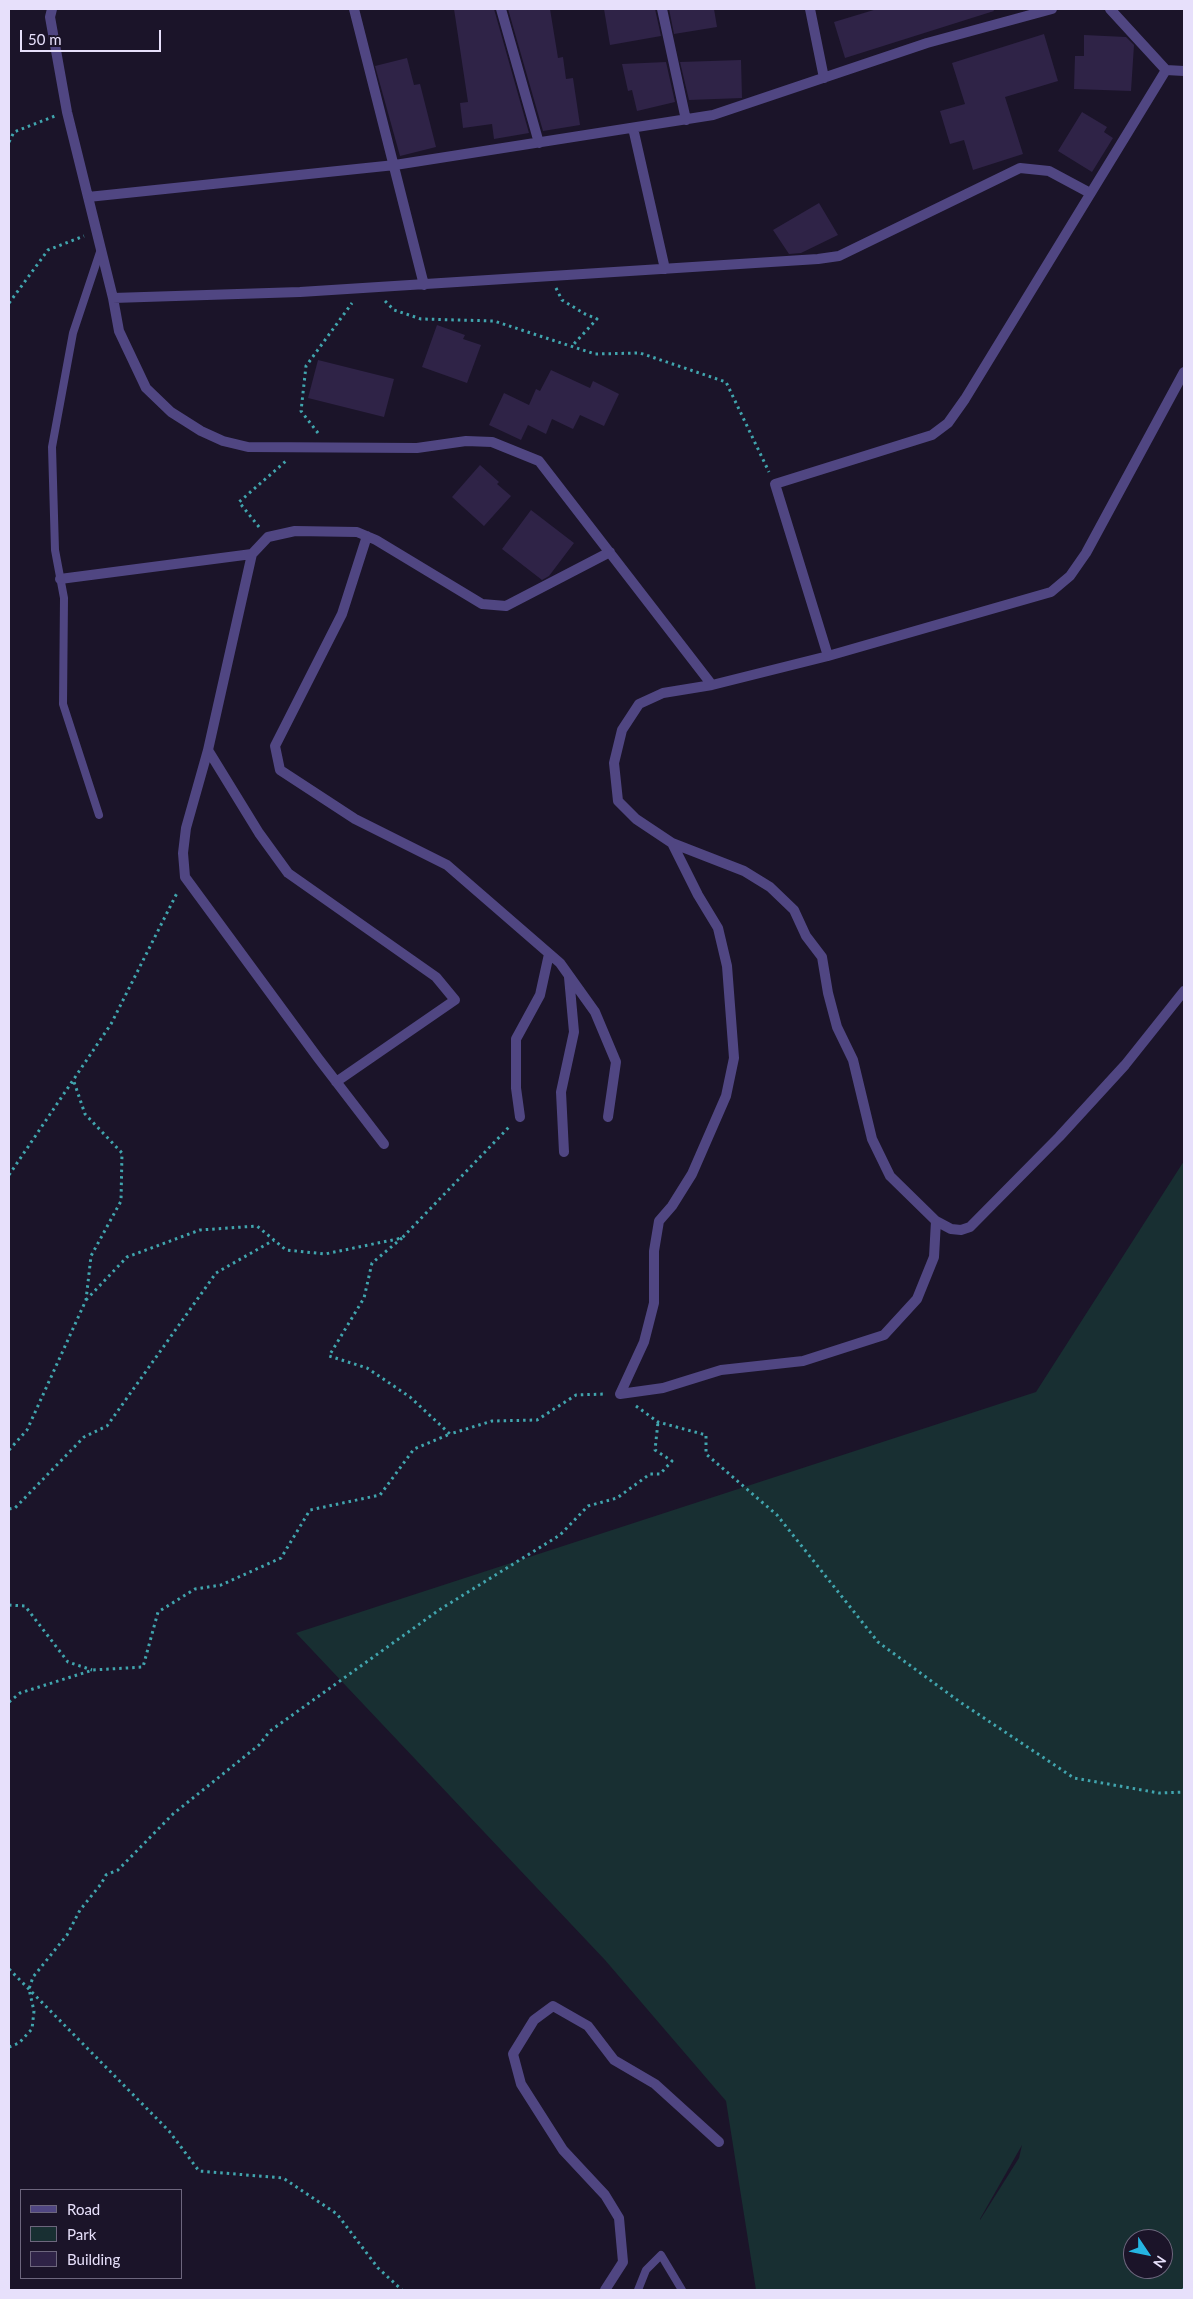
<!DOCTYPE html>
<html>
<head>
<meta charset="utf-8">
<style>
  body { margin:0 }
  #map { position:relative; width:1193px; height:2299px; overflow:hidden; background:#1b1429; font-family:Lato,sans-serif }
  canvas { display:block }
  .frame { position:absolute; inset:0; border:10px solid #e7e0fb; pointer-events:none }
  .legend { position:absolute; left:20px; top:2189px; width:162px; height:90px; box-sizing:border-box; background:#1b1429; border:1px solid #6d667d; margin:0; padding:6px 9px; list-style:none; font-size:15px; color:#e7e0fb }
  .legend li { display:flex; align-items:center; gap:10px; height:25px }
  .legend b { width:25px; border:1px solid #6d667d }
  .north { position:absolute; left:1123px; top:2229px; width:50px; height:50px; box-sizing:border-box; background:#1b1429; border:1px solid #6d667d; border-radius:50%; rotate:124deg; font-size:14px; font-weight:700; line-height:20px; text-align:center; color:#e7e0fb }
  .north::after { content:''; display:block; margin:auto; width:18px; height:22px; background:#25b5e2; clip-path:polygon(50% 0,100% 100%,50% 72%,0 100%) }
  .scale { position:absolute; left:20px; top:30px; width:141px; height:22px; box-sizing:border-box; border:2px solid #e7e0fb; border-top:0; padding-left:6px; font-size:15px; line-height:18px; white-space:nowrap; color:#e7e0fb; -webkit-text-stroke:4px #1b1429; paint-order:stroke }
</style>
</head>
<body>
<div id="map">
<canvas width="1193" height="2299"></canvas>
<div class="frame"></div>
<ul class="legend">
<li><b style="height:6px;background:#504682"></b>Road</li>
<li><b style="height:14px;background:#182f32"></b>Park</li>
<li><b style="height:14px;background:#2f2347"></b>Building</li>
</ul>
<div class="north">N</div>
<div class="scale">50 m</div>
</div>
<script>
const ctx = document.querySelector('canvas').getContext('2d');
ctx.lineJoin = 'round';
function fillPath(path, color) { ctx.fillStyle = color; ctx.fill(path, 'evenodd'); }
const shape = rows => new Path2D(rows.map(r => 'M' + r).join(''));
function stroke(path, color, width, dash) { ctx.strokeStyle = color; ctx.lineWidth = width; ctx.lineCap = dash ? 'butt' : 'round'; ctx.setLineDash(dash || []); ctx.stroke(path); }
fillPath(shape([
  [1184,1161,1184,2290,756,2290,726,2101,605,1960,296,1633,1036,1392],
  [1022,2145,1019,2158,980,2220,980,2219],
  [1133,2239,1163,2239,1163,2269,1133,2269]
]), '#182f32');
fillPath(shape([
  [454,9,494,9,529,133,494,139,492,124,463,128,460,103,468,102],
  [508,9,550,9,558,58,563,57,566,79,573,78,580,125,543,131],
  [604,9,655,9,661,36,610,45],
  [669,9,714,9,717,27,674,34],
  [877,9,993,9,994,11,845,58,834,22],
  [1044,34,1058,81,1005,97,1023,154,973,170,964,140,950,144,940,111,965,104,952,63],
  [1084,35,1126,37,1134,45,1131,91,1074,89,1075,56,1084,56],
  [407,58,414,85,420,84,436,147,400,156,375,66],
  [741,60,742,98,689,100,680,62],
  [666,62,675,102,637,111,632,90,628,91,622,64],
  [1082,112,1107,127,1104,132,1113,138,1092,172,1058,151],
  [819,203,838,235,801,253,789,254,773,230],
  [437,325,465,335,463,339,481,345,467,383,422,367],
  [318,360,394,379,384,417,308,398],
  [551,370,590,388,593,381,619,394,604,426,580,415,573,429,552,419,546,434,528,425,521,440,489,425,504,393,529,405,536,389,540,391],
  [480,465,499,482,497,484,511,496,484,526,452,497],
  [531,510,574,543,549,576,542,580,502,549]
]), '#2f2347');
stroke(shape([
  [9,142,14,132,55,116],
  [556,288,562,300,585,314,597,319,572,346],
  [385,301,394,310,421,319,494,321,595,354,640,353,726,382,769,472],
  [9,303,48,250,84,236],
  [318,433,301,411,306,366,352,303],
  [259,527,239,502,286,461],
  [9,1175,111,1024,178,891],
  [402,1238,372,1263,364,1298,329,1356,367,1368,410,1397,450,1434,492,1421,537,1420,576,1395,606,1394],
  [86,1300,127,1257,200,1230,257,1226,286,1250,325,1254,402,1238,510,1126],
  [636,1406,658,1422,706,1435,706,1454,777,1515,878,1642,960,1702,1074,1778,1159,1793,1184,1792],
  [9,1450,27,1430,86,1300,91,1256,121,1201,122,1153,85,1114,73,1079],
  [9,1509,15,1508,84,1437,107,1426,216,1273,274,1240],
  [9,1605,25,1606,68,1662,92,1670],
  [9,1702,20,1693,93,1670,143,1667,158,1612,195,1589,221,1585,281,1558,310,1510,380,1495,414,1449,450,1434],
  [9,1969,169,2131,199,2171,283,2178,337,2214,378,2268,402,2290],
  [9,2047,19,2043,32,2029,34,2011,29,1989,33,1977,67,1935,80,1910,101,1884,106,1875,118,1870,173,1814,259,1745,270,1731,439,1610,560,1535,588,1506,617,1498,650,1474,660,1474,672,1461,655,1450,658,1422],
  [1183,2290,1184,2289]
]), '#41a5ae', 3, [2.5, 4]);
stroke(shape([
  [99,815,63,704,64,598,55,550,52,447,73,333,101,249],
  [638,2290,646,2270,661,2255,682,2290]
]), '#504682', 8);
stroke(shape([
  [52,9,50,17,67,112,113,298,119,331,146,388,171,412,201,431,223,441,248,447,417,448,466,441,492,442,539,461,712,685],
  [354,9,424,285],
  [501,9,539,143],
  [662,9,686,120],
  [810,9,824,78],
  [633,128,665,269],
  [88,197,395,165,713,115,927,43,1052,9],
  [113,298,300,292,818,259,839,256,1020,168,1049,171,1090,193],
  [1184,372,1086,553,1070,576,1051,592,828,656,712,685,663,693,639,704,622,730,614,763,618,801,636,819,672,843,744,871,770,887,794,910,806,936,822,957,828,993,837,1027,853,1060,872,1139,890,1176,936,1221,951,1229,961,1230,970,1227,1059,1137,1125,1065,1184,991],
  [367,536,342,614,275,746,280,770,355,819,447,865,560,963,595,1012,616,1062,608,1117],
  [60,579,252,554],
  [828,656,775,484,932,435,948,423,965,399,1166,70],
  [208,750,259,833,288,873,436,977,455,1000,336,1082],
  [520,1117,516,1088,516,1039,540,995,549,954],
  [384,1144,318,1058,185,877,183,853,186,828,208,750,252,554,268,537,295,531,357,532,376,540,482,604,506,606,610,552],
  [564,1152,561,1092,574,1032,569,977],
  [620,1394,644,1342,654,1303,654,1251,659,1221,672,1206,692,1174,726,1096,734,1058,727,966,718,928,698,895,672,843],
  [620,1394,663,1388,721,1370,803,1361,884,1335,917,1299,934,1257,936,1221],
  [605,2290,623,2262,619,2218,605,2195,563,2150,521,2084,513,2054,534,2020,553,2006,588,2026,614,2060,655,2084,719,2142]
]), '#504682', 10);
stroke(shape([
  [1110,9,1166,70,1184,71]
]), '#504682', 10);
</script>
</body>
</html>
